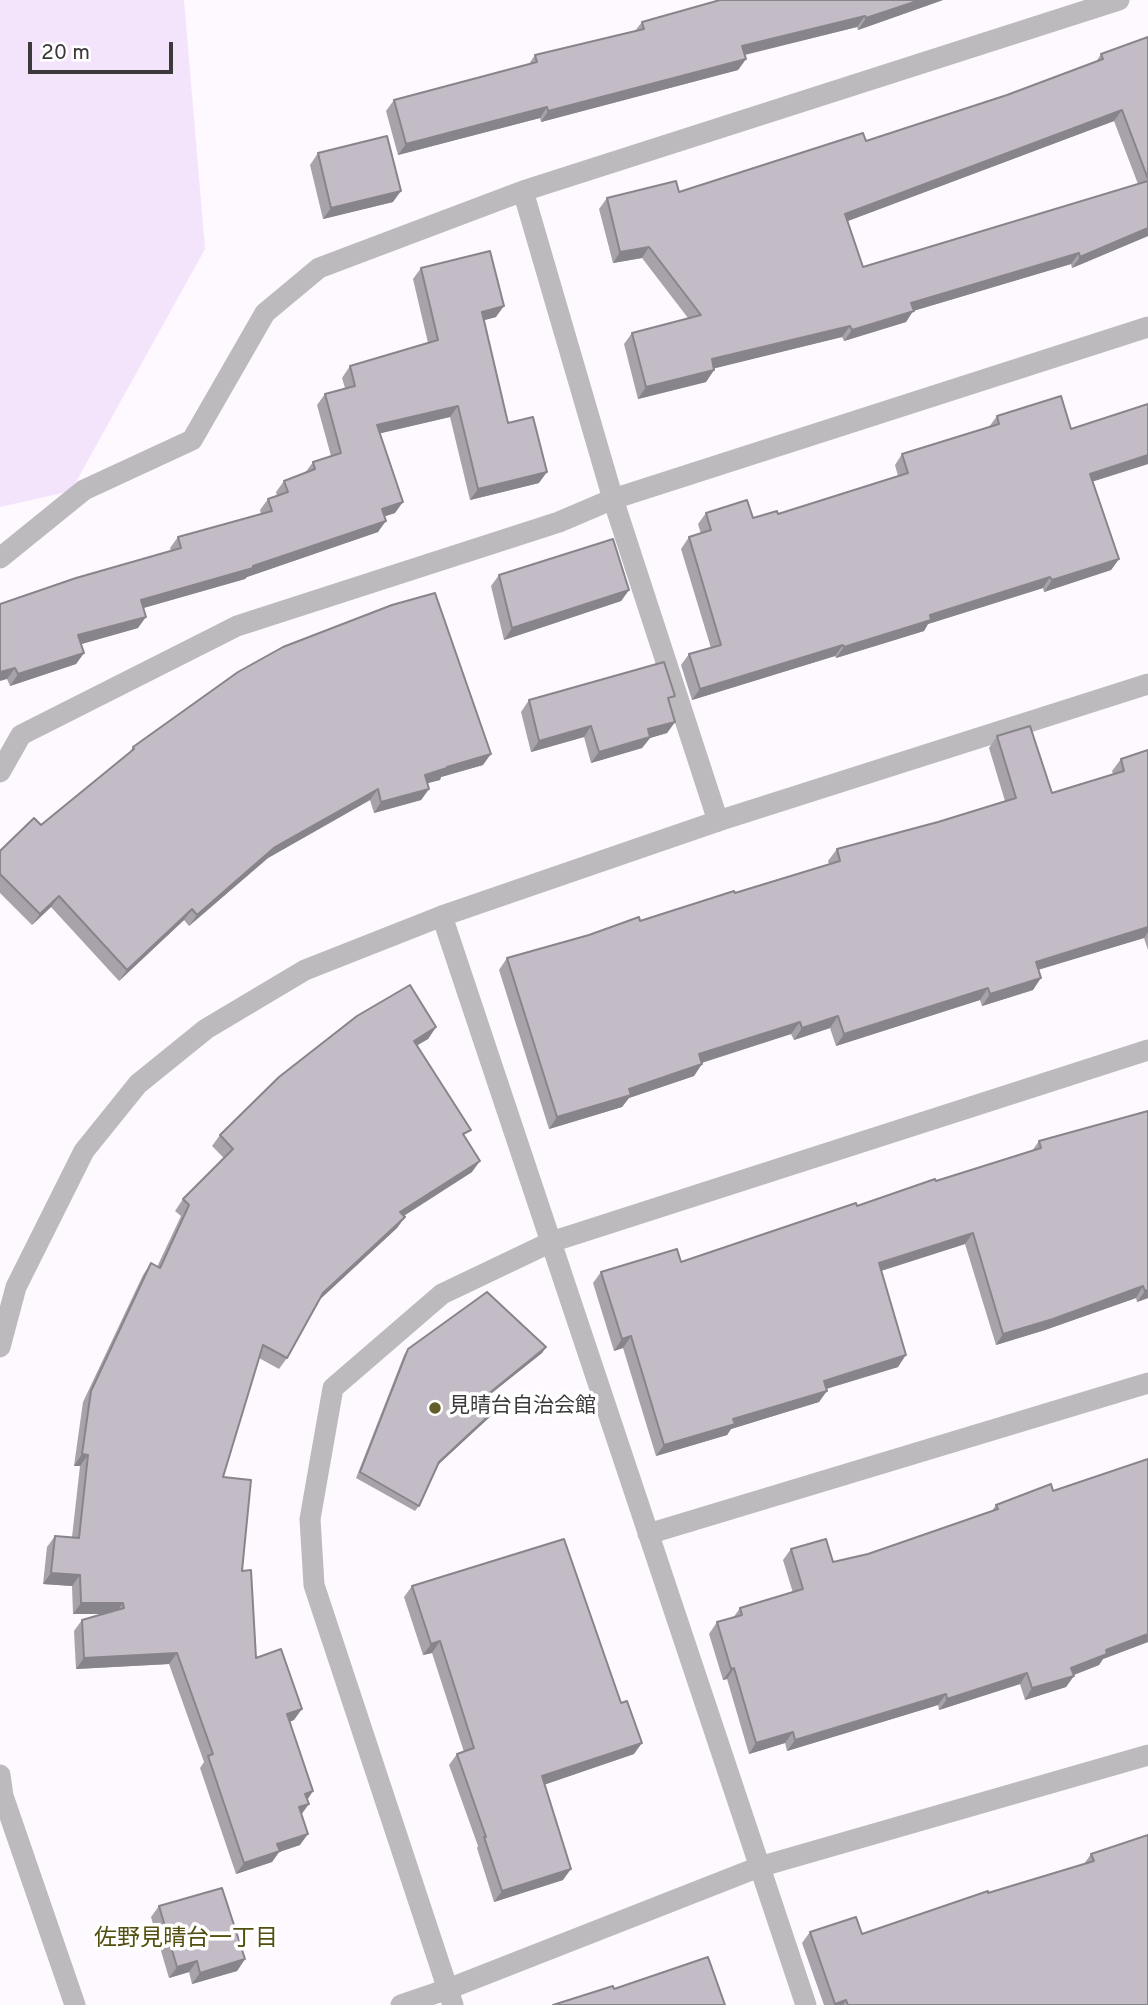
<!DOCTYPE html>
<html>
<head>
<meta charset="utf-8">
<style>
  body { margin:0 }
  #map { position:relative; width:1148px; height:2005px; overflow:hidden; background:#fdf9ff; font-family:Overpass,sans-serif }
  canvas { display:block }
  .scale { position:absolute; left:28px; top:42px; width:145px; height:32px; box-sizing:border-box; border:4px solid #3c393d; border-top:0; padding-left:9px; font-size:21px; line-height:24px; white-space:nowrap; color:#3c393d; -webkit-text-stroke:5px #fff; paint-order:stroke }
</style>
</head>
<body>
<div id="map">
<canvas width="1148" height="2005"></canvas>
<div class="scale">20 m</div>
</div>
<script>
const ctx = document.querySelector('canvas').getContext('2d');
ctx.lineJoin = 'round';
function fillPath(path, color) { ctx.fillStyle = color; ctx.fill(path, 'evenodd'); }
const shape = rows => new Path2D(rows.map(r => 'M' + r).join(''));
function stroke(path, color, width, dash) { ctx.strokeStyle = color; ctx.lineWidth = width; ctx.lineCap = dash ? 'butt' : 'round'; ctx.setLineDash(dash || []); ctx.stroke(path); }
function write(font, color, halo, rows, align = 'center') {
  ctx.font = font + ' Overpass,"Noto Sans JP",sans-serif'; ctx.lineWidth = 7; ctx.setLineDash([]); ctx.textBaseline = 'middle'; ctx.strokeStyle = halo; ctx.fillStyle = color; for (const [text, x, y, turn = 0] of rows) {
    ctx.save(); ctx.translate(x, y); ctx.rotate((+turn || 0) * Math.PI / 180); ctx.textAlign = isNaN(turn) ? turn : align; if (halo) ctx.strokeText(text, 0, 0); ctx.fillText(text, 0, 0); ctx.restore();
  }
}
fillPath(shape([
  [0,0,184,0,205,249,71,491,0,507]
]), '#f3e4fb');
stroke(shape([
  [523,191,613,499,718,821],
  [0,558,84,490,192,440,265,313,319,268,523,191,1119,0],
  [0,772,21,735,237,626,559,522,613,499,1148,327],
  [442,916,806,2005],
  [648,1534,1148,1383],
  [453,2005,314,1585,310,1519,333,1388,442,1294,551,1242,1148,1050]
]), '#bdbabe', 21);
stroke(shape([
  [0,1347,16,1287,84,1151,138,1084,206,1029,305,970,442,916,718,821,1148,684],
  [0,1775,3,1796,75,2005],
  [401,2005,448,1989,759,1867,1148,1755]
]), '#bdbabe', 21);
fillPath(shape([
  [720,0,943,0,858,30,857,27,745,55,746,59,738,70,541,122,540,118,398,155,386,111,394,100,529,64,535,55,635,31,642,22],
  [1148,37,1148,236,1072,268,1071,264,913,311,906,322,844,341,842,337,714,368,714,370,706,382,638,399,624,344,632,333,688,318,642,258,613,263,599,209,607,198,679,192,866,141,1007,95,1096,62,1101,54],
  [1114,121,1138,184,863,267,848,221],
  [318,153,393,202,323,219,310,165],
  [421,268,496,317,484,320,508,423,539,483,470,500,450,417,380,433,395,513,385,516,378,532,247,577,245,579,143,608,138,628,81,644,84,653,76,664,10,686,7,679,0,604,171,551,170,548,178,537,261,514,260,510,268,499,277,496,276,492,284,481,305,473,313,462,331,456,317,405,325,394,345,388,342,378,350,366,428,343,413,279],
  [1148,404,1148,464,1093,481,1119,559,1111,570,1044,592,1043,588,928,624,924,631,836,658,835,656,692,700,681,665,689,654,711,648,681,549,689,537,701,534,698,524,706,513,753,518,778,514,898,476,895,465,902,454,989,427,997,416,1071,429],
  [499,575,629,590,621,601,504,640,491,586],
  [529,700,670,704,675,722,667,733,650,738,642,748,591,763,584,737,531,752,521,712],
  [997,736,1052,793,1113,774,1112,771,1121,759,1148,750,1148,950,1144,938,1038,970,1033,990,982,1006,980,1000,836,1046,830,1028,794,1040,791,1034,702,1063,694,1076,629,1098,622,1107,549,1129,499,970,507,958,640,921,829,864,828,861,837,849,938,822,1005,801,989,748],
  [133,747,483,765,441,777,440,780,427,783,429,789,421,800,374,813,370,800,268,858,189,926,184,920,119,981,51,907,32,925,0,893,0,851,41,825,129,753],
  [436,1027,428,1039,417,1045,465,1138,472,1172,404,1216,405,1217,397,1228,318,1301,287,1358,279,1369,259,1358,223,1477,242,1571,256,1658,294,1720,290,1722,307,1800,301,1815,300,1845,279,1852,272,1862,236,1874,200,1768,204,1762,169,1664,76,1669,74,1631,82,1620,104,1614,73,1614,72,1586,43,1584,47,1547,55,1536,72,1537,80,1466,74,1466,83,1402,143,1275,151,1263,157,1267,181,1216,175,1211,183,1199,224,1158,212,1146,220,1135],
  [1148,1111,1148,1298,1137,1302,1136,1298,1045,1330,996,1345,965,1244,881,1271,898,1367,826,1389,819,1402,731,1429,727,1435,656,1456,623,1348,614,1351,593,1283,601,1272,681,1262,1032,1151,1039,1141],
  [546,1347,542,1353,488,1396,496,1409,492,1415,437,1466,419,1506,415,1511,356,1478,404,1355,408,1349],
  [1148,1459,1148,1642,1103,1659,1099,1665,1074,1675,1066,1687,1025,1700,1020,1684,939,1710,938,1705,787,1751,785,1743,749,1754,727,1679,723,1680,709,1634,717,1622,733,1618,740,1608,793,1593,783,1560,791,1549,833,1562,868,1554,992,1511,996,1505,1053,1491],
  [412,1586,634,1754,545,1784,563,1880,494,1902,477,1848,478,1846,449,1765,457,1754,464,1752,432,1653,423,1655,404,1597],
  [1091,1854,1148,2005,824,2005,802,1943,810,1932,862,1934,988,1893,1084,1864],
  [159,1906,245,1959,237,1971,192,1984,189,1972,169,1978,151,1917]
]), '#a8a2aa');
fillPath(shape([
  [920,0,943,0,858,30,866,18],
  [865,16,857,27,735,57,742,46],
  [746,59,738,70,541,122,548,111],
  [547,107,540,118,398,155,406,144],
  [1122,110,1114,121,837,225,845,214],
  [401,191,393,202,323,219,331,208],
  [1148,228,1148,236,1072,268,1080,257],
  [649,247,642,258,613,263,620,252],
  [1079,253,1071,264,913,311,906,322,844,341,852,330,911,303],
  [504,306,496,317,474,323,482,312],
  [850,326,842,337,704,371,712,359],
  [714,370,706,382,638,399,646,387],
  [458,406,450,417,369,436,377,425],
  [1148,455,1148,464,1082,485,1090,474],
  [547,472,539,483,470,500,478,489],
  [403,502,395,513,374,520,382,509],
  [386,521,378,532,247,577,245,579,133,611,141,600,253,566],
  [1119,559,1111,570,1044,592,1052,580],
  [1050,577,1043,588,928,624,924,631,836,658,844,647,930,615],
  [629,590,621,601,504,640,512,628],
  [146,617,138,628,71,647,78,635],
  [843,645,835,656,692,700,700,689],
  [84,653,76,664,10,686,18,674],
  [15,668,7,679,0,681,0,672],
  [675,722,667,733,650,738,642,748,591,763,599,752,648,729],
  [591,726,584,737,531,752,539,741],
  [491,754,483,765,441,777,440,780,417,786,425,775,447,767],
  [378,789,370,800,268,858,189,926,197,915,275,847],
  [429,789,421,800,374,813,381,802],
  [59,896,51,907,32,925,40,914],
  [192,909,184,920,119,981,127,970],
  [1148,927,1148,932,1144,938,1027,973,1036,962],
  [1041,978,1033,990,982,1006,990,994],
  [988,988,980,1000,836,1046,844,1034],
  [838,1016,830,1028,794,1040,802,1028],
  [800,1022,791,1034,691,1066,699,1054],
  [436,1027,428,1039,406,1052,414,1041],
  [702,1064,694,1076,629,1098,622,1107,549,1129,557,1117,629,1089],
  [480,1161,472,1172,392,1223,400,1212],
  [405,1217,397,1228,315,1304,323,1293],
  [973,1233,965,1244,871,1274,879,1263],
  [1143,1286,1136,1298,1045,1330,996,1345,1003,1334],
  [1148,1290,1148,1298,1137,1302,1145,1291],
  [631,1336,623,1348,614,1351,622,1339],
  [546,1347,542,1353,483,1400,487,1395],
  [906,1355,898,1367,816,1392,824,1381],
  [827,1391,819,1402,731,1429,727,1435,656,1456,664,1445,733,1419],
  [496,1409,492,1415,434,1468,439,1462],
  [82,1454,88,1455,80,1466,74,1466],
  [51,1573,80,1575,72,1586,43,1584],
  [81,1603,123,1603,115,1614,73,1614],
  [1148,1634,1148,1642,1103,1659,1099,1665,1063,1679,1071,1668,1106,1650],
  [440,1641,432,1653,423,1655,431,1644],
  [177,1653,169,1664,76,1669,84,1658],
  [734,1668,727,1679,723,1680,731,1669],
  [1027,1673,1020,1684,939,1710,947,1699],
  [1074,1676,1066,1687,1025,1700,1032,1688],
  [946,1694,938,1705,787,1751,795,1740],
  [302,1709,294,1720,279,1725,287,1714],
  [793,1732,785,1743,749,1754,756,1743],
  [642,1743,634,1754,535,1788,542,1776],
  [313,1791,306,1802,305,1794],
  [309,1804,301,1815,299,1807],
  [308,1834,300,1845,279,1852,272,1862,236,1874,244,1863,277,1844],
  [571,1869,563,1880,494,1902,502,1891],
  [245,1959,237,1971,192,1984,200,1973],
  [197,1961,189,1972,169,1978,177,1967],
  [846,2000,843,2005,834,2005,835,2004]
]), '#88848b');
const building = shape([
  [720,0,920,0,866,18,865,16,742,46,746,59,548,111,547,107,406,144,394,100,537,62,535,55,644,29,642,22,720,0],
  [1148,37,1148,179,1122,110,845,214,863,267,1148,181,1148,228,1080,257,1079,253,911,303,914,311,852,330,850,326,712,359,714,370,646,387,632,333,701,315,649,247,620,252,607,198,676,181,679,192,863,133,866,141,1007,95,1103,59,1101,54,1148,37],
  [387,136,401,191,331,208,318,153,387,136],
  [490,251,504,306,482,312,508,423,533,417,547,472,478,489,458,406,377,425,403,502,382,509,386,521,253,566,253,568,141,600,146,617,78,635,84,653,18,674,15,668,0,672,0,604,76,578,181,548,178,537,272,511,268,499,288,492,284,481,315,469,313,462,341,453,325,394,355,386,350,366,438,340,421,268,490,251],
  [1061,396,1071,429,1148,404,1148,455,1090,474,1119,559,1052,580,1050,577,930,615,931,620,844,647,843,645,700,689,689,654,721,645,689,537,711,530,706,513,747,500,753,518,777,511,778,514,908,473,902,454,999,424,997,416,1061,396],
  [613,539,629,590,512,628,499,575,613,539],
  [435,593,491,754,447,767,447,768,425,775,429,789,381,802,378,789,275,847,197,915,192,909,127,970,59,896,40,914,0,874,0,851,34,818,41,825,134,749,133,747,238,672,283,647,392,605,435,593],
  [664,662,675,696,668,698,675,722,648,729,650,737,599,752,591,726,539,741,529,700,664,662],
  [1030,726,1052,793,1124,771,1121,759,1148,750,1148,927,1036,962,1041,978,990,994,988,988,844,1034,838,1016,802,1028,800,1022,699,1054,702,1064,629,1089,631,1095,557,1117,507,958,589,935,639,917,640,921,734,891,735,893,840,861,837,849,938,822,1016,798,997,736,1030,726],
  [410,985,436,1027,414,1041,471,1130,463,1134,480,1161,400,1212,405,1217,323,1293,287,1358,263,1345,223,1477,251,1480,242,1571,251,1570,256,1658,281,1649,302,1709,287,1714,313,1791,305,1794,309,1804,299,1807,308,1834,277,1844,280,1851,244,1863,208,1756,213,1754,177,1653,84,1658,82,1620,124,1608,123,1603,81,1603,80,1575,51,1573,55,1536,79,1538,88,1455,82,1454,91,1391,151,1263,160,1268,189,1205,183,1199,233,1149,220,1135,279,1077,357,1016,410,985],
  [1148,1111,1148,1290,1145,1291,1143,1286,1053,1319,1003,1334,973,1233,879,1263,906,1355,824,1381,827,1391,733,1419,735,1424,664,1445,631,1336,622,1339,601,1272,677,1249,681,1262,856,1203,857,1206,935,1179,936,1181,1041,1148,1039,1141,1148,1111],
  [487,1292,546,1347,487,1395,496,1409,439,1462,419,1506,360,1472,408,1349,487,1292],
  [1148,1459,1148,1634,1106,1650,1107,1654,1071,1668,1074,1676,1032,1688,1027,1673,947,1699,946,1694,795,1740,793,1732,756,1743,734,1668,731,1669,717,1622,742,1615,740,1608,803,1589,791,1549,826,1539,833,1562,868,1554,998,1509,996,1505,1051,1484,1053,1491,1148,1459],
  [564,1539,621,1703,627,1701,642,1743,542,1776,571,1869,502,1891,484,1837,486,1837,457,1754,474,1748,440,1641,431,1644,412,1586,564,1539],
  [1148,1835,1148,2005,848,2005,846,2000,835,2004,810,1932,856,1917,862,1934,988,1891,988,1893,1094,1861,1091,1854,1148,1835],
  [222,1888,245,1959,200,1973,197,1961,177,1967,159,1906,222,1888],
  [708,1957,725,2005,553,2005,613,1986,614,1989,708,1957]
]);
fillPath(building, '#c3bcc6');
stroke(building, '#88848b', 2);
for (const [x, y, r, color] of [
  [435,1408,7,"#625e2b"]
]) { const dot = new Path2D(); dot.arc(x, y, r, 0, 2 * Math.PI); ctx.fillStyle = color; ctx.fill(dot); stroke(dot, '#fff', 2.5); }
write('21px', '#3c393d', '#fff', [
  ["見晴台自治会館",449,1408]
], 'left');
write('23px', '#534f11', '#fff', [
  ["佐野見晴台一丁目",186,1940]
]);
</script>
</body>
</html>
